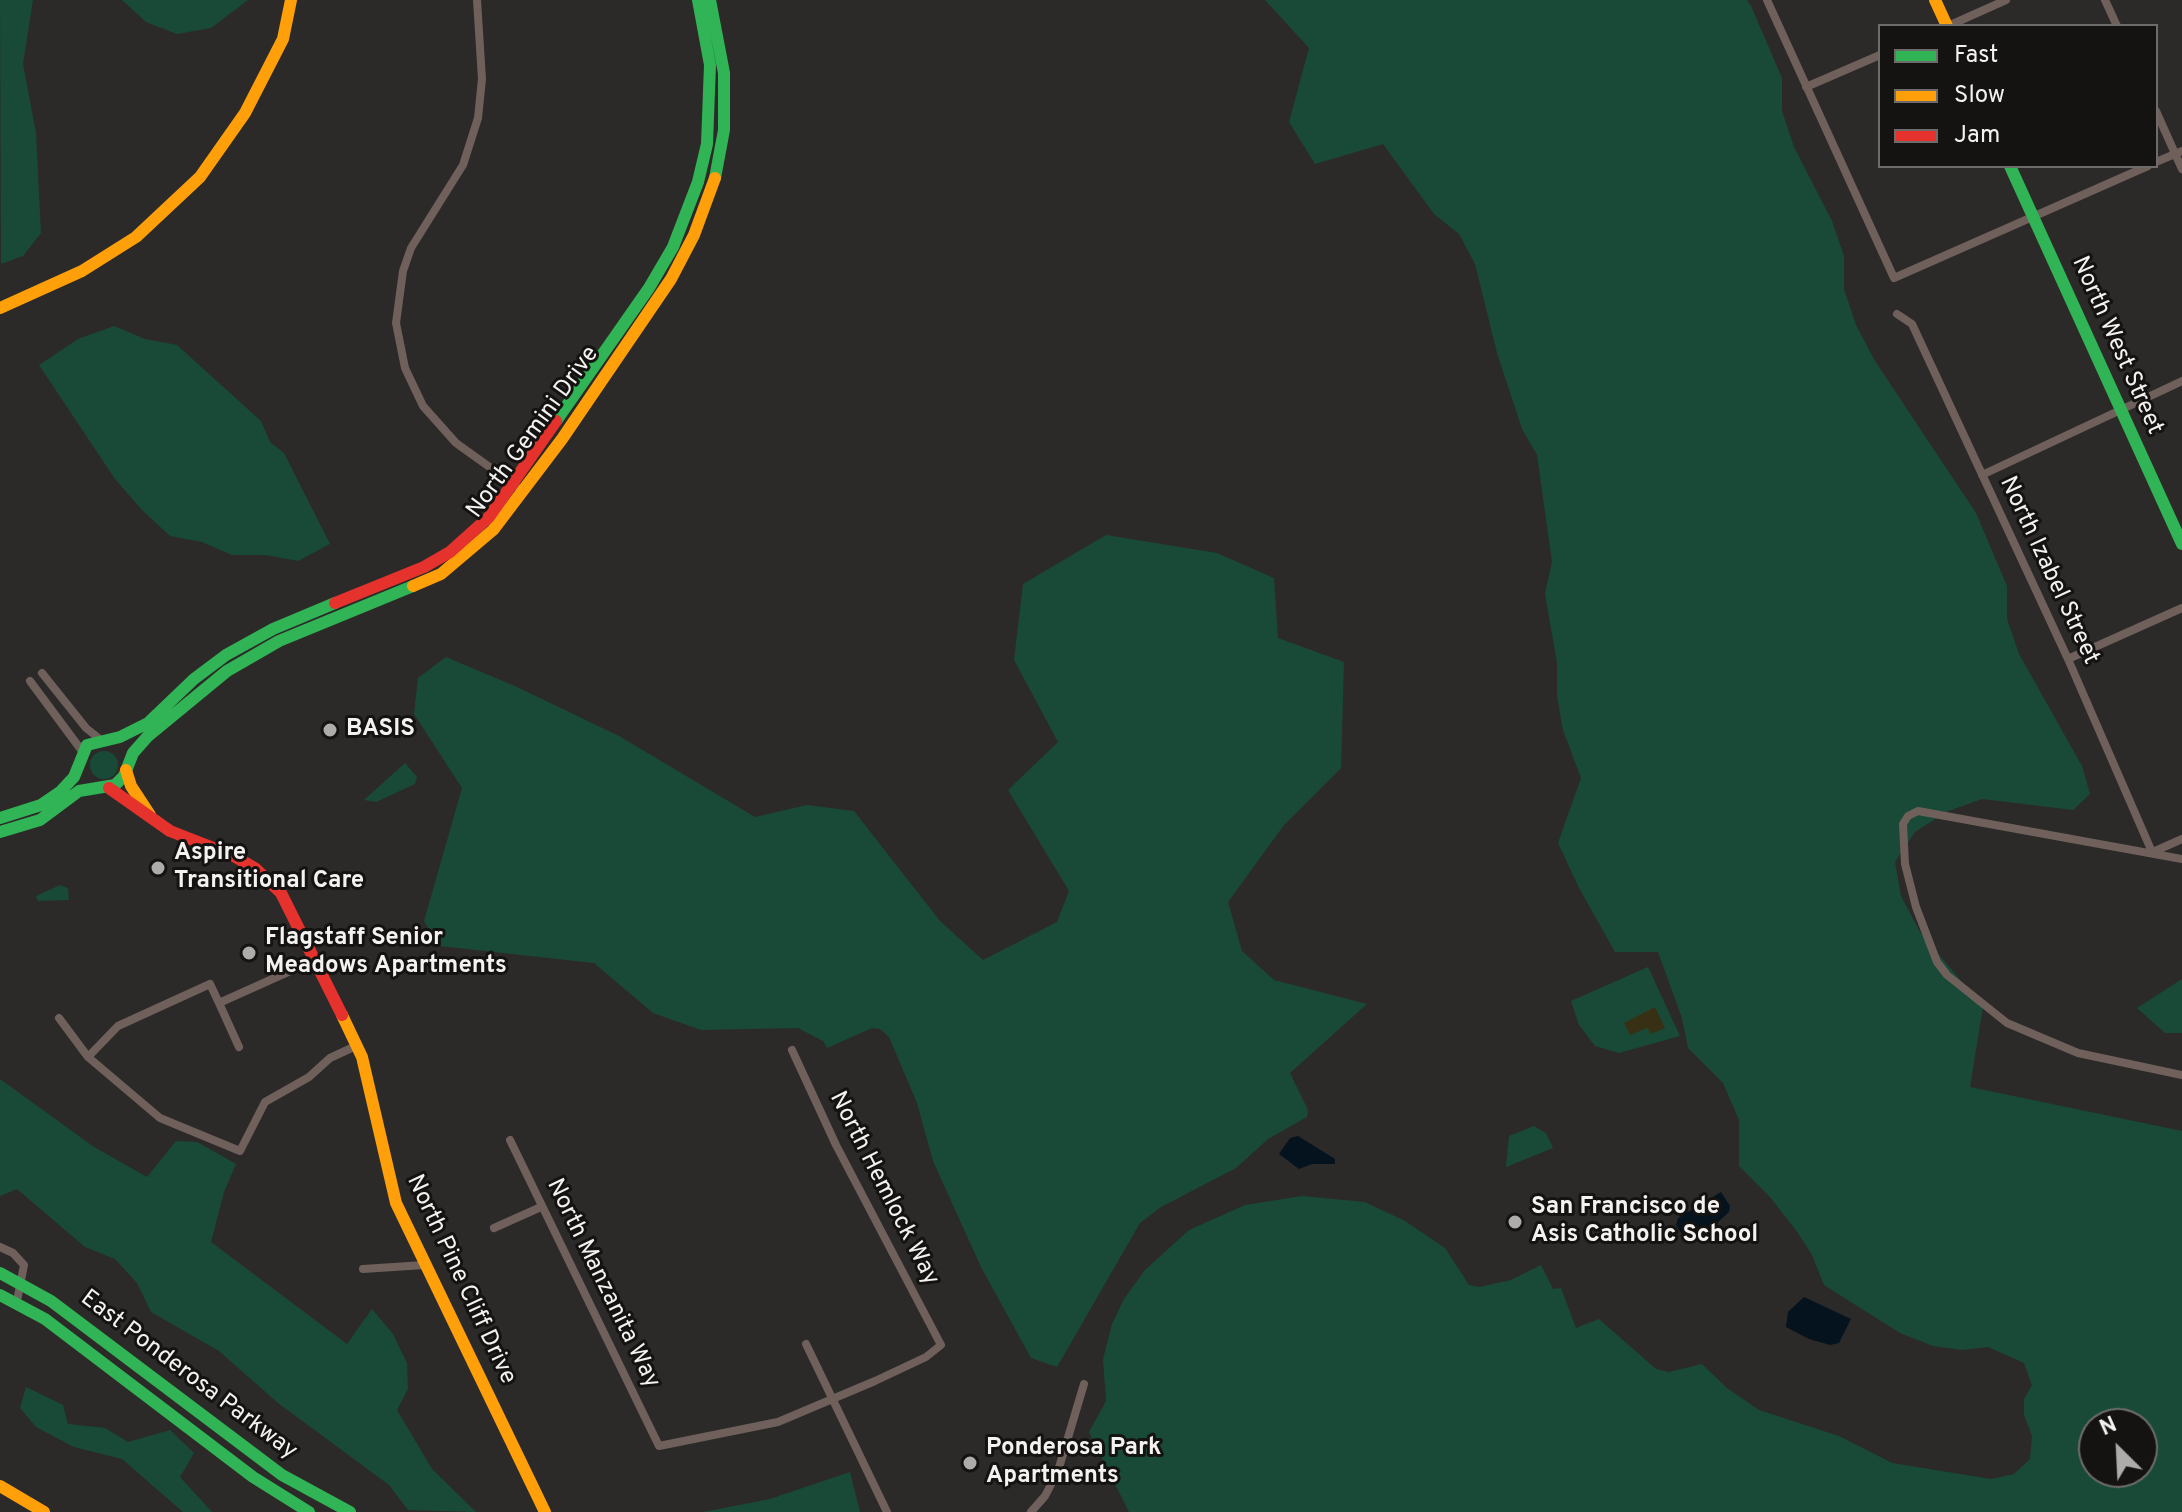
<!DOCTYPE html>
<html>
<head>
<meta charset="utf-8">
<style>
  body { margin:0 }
  #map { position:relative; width:2182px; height:1512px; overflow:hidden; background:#2c2a28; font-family:Overpass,sans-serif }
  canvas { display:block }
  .legend { position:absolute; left:1878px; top:24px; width:280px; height:144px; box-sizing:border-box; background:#141311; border:2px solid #6e6c6a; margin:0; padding:10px 14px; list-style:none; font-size:24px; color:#f4f2f0 }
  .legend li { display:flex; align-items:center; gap:16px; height:40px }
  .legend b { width:40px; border:2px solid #6e6c6a }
  .north { position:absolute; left:2078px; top:1408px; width:80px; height:80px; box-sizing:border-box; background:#141311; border:2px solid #6e6c6a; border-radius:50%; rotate:336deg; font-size:22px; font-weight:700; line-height:32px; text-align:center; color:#f4f2f0 }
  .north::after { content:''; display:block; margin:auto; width:28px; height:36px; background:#aeacaa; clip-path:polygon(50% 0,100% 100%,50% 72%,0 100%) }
</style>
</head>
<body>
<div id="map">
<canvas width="2182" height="1512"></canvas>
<ul class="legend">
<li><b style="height:10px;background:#30b455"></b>Fast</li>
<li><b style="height:10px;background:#ff9f0a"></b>Slow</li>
<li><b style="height:10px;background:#e5322d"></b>Jam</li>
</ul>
<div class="north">N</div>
</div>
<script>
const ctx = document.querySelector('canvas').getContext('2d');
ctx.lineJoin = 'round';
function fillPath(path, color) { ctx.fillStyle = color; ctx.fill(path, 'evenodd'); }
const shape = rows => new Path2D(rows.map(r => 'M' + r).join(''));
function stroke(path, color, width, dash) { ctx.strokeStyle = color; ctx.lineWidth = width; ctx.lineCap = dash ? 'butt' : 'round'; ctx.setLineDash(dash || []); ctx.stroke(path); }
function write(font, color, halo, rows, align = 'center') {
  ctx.font = font + ' Overpass,sans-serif'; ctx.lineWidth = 6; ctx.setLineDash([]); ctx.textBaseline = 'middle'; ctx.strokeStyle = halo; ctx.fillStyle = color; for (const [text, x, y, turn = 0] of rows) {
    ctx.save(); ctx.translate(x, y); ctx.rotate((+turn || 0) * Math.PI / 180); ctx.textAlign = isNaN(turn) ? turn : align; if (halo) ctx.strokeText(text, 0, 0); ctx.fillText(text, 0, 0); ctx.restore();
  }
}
fillPath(shape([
  [0,0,33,0,23,64,36,133,41,233,23,256,1,264],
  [122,0,248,0,211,28,177,34,146,22],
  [1265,0,1747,0,1751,6,1782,78,1782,111,1794,147,1832,221,1844,256,1844,289,1856,325,1875,361,1976,513,2007,586,2007,619,2019,654,2082,766,2090,794,2073,810,1982,799,1946,812,1915,832,1895,862,1901,896,1920,932,1983,1007,1970,1087,2182,1131,2182,1512,1129,1512,1089,1432,1106,1401,1103,1359,1112,1324,1124,1299,1145,1270,1189,1230,1245,1205,1302,1196,1365,1202,1405,1221,1445,1248,1469,1285,1479,1287,1511,1280,1541,1265,1553,1289,1561,1288,1576,1328,1599,1319,1656,1369,1669,1372,1702,1364,1727,1388,1759,1410,1839,1436,1892,1463,1991,1479,2014,1474,2030,1459,2032,1436,2024,1415,2024,1399,2032,1385,2024,1363,1988,1347,1962,1350,1933,1346,1900,1333,1824,1285,1812,1255,1798,1233,1770,1197,1739,1166,1739,1120,1723,1083,1688,1048,1682,1018,1658,952,1615,952,1579,888,1558,843,1581,778,1563,730,1557,696,1557,663,1545,594,1552,562,1537,455,1522,429,1497,353,1475,264,1459,234,1434,214,1383,144,1315,164,1289,122,1309,48],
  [2094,1424,2142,1424,2142,1472,2094,1472],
  [114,326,145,339,177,345,261,421,270,442,284,453,330,544,298,561,266,555,232,555,202,542,170,536,142,510,115,479,39,365,78,339],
  [1106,535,1217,553,1274,578,1278,638,1344,662,1341,768,1284,825,1228,902,1242,951,1274,980,1367,1004,1290,1073,1308,1110,1307,1117,1268,1139,1236,1168,1161,1207,1140,1223,1057,1367,1031,1358,981,1267,933,1161,917,1103,889,1037,880,1029,872,1028,827,1048,823,1041,798,1028,701,1030,653,1013,594,963,439,946,424,921,462,788,414,714,418,678,446,657,517,687,619,736,755,817,807,805,854,811,940,921,983,960,1057,922,1069,891,1008,790,1058,742,1014,660,1023,584],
  '90 765a14 14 0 1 1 28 0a14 14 0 1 1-28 0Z',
  [405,763,417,777,415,784,376,802,364,800],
  [60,885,68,888,69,900,38,901,36,896],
  [1648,967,1680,1036,1619,1053,1595,1046,1579,1025,1571,1001],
  [2182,979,2182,1033,2165,1033,2137,1008],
  [0,1079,94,1147,147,1177,176,1141,197,1142,236,1164,224,1192,211,1242,347,1344,372,1309,393,1334,407,1363,408,1389,397,1410,432,1469,476,1512,408,1510,389,1485,278,1403,219,1351,151,1312,137,1283,115,1259,85,1247,17,1189,0,1196],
  [1534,1126,1546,1133,1553,1148,1506,1167,1509,1136],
  [26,1387,63,1405,68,1424,105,1428,128,1442,170,1430,194,1453,180,1477,212,1512,183,1512,122,1459,74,1447,36,1427,20,1408],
  [850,1472,860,1512,703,1512,770,1499]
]), '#184a37');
fillPath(shape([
  [1655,1007,1665,1028,1651,1034,1647,1028,1630,1035,1624,1023]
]), '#383014');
fillPath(shape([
  [1298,1136,1335,1159,1335,1164,1312,1164,1299,1169,1279,1154,1290,1138],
  [1721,1192,1730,1206,1729,1212,1699,1239,1687,1242,1676,1225,1678,1218],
  [1804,1297,1851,1319,1839,1343,1830,1345,1809,1339,1786,1327,1788,1312]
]), '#04131e');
stroke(shape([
  [477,0,482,79,478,118,463,165,411,248,403,271,396,323,405,368,423,406,456,443,516,486],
  [1767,0,1894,278,2148,166],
  [2105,0,2117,26],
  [1948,26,2006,0],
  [1806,87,1880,55],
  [2156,111,2182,169],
  [2156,162,2182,151],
  [1897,314,1912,324,2068,659,2152,852],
  [1982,475,2182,381],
  [2068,659,2182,608],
  [42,673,86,728,101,740],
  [30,681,82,751],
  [2153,852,2182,839],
  [2182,859,1918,811,1908,816,1903,824,1905,864,1916,907,1937,962,1947,975,2007,1023,2078,1053,2182,1075],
  [219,1003,239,1047],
  [59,1018,88,1057,160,1118,240,1151,265,1102,309,1077,330,1058,358,1045],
  [88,1057,118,1026,210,984,219,1003,317,959],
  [510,1140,659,1446,778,1422,875,1381,926,1357,941,1345,836,1145,792,1050],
  [494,1228,541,1207],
  [0,1247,13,1253,24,1265,17,1301],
  [363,1269,424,1265],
  [806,1344,887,1512],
  [1031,1512,1045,1496,1058,1471,1084,1384]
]), '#6f605c', 8);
stroke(shape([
  [710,0,724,73,724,130,715,178],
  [2010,166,2182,544],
  [556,421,649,288,673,247,698,182,707,144,710,65,698,0],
  [0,818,41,805,60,792,74,777,87,745,120,737,148,723,194,679,226,655,273,629,335,603],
  [0,832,40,820,79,791,115,785,124,776,133,753,148,736,227,671,279,641,413,586],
  [0,1273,51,1301,282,1475,350,1512],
  [0,1295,45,1319,253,1477,309,1512]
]), '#30b455', 12);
stroke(shape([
  [1935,0,1947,26],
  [0,308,82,271,136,237,200,177,245,113,283,39,291,0],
  [413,586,441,574,493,530,562,439,671,279,694,235,715,178],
  [126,770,131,786,150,815],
  [342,1015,362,1057,396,1203,545,1512],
  [0,1486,44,1512]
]), '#ff9f0a', 12);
stroke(shape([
  [335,603,424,567,450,552,489,517,556,421],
  [109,788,170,831,234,856,256,869,281,893,342,1015]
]), '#e5322d', 12);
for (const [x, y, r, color] of [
  [330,730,8,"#aeacaa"],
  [158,868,8,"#aeacaa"],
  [249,953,8,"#aeacaa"],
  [1515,1222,8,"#aeacaa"],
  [970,1463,8,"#aeacaa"]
]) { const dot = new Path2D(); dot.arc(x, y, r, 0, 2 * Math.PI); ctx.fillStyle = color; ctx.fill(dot); stroke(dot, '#141311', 3); }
write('24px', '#f4f2f0', '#141311', [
  ["North West Street",2116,346,66],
  ["North Gemini Drive",534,433,-54],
  ["North Izabel Street",2048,571,65],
  ["North Hemlock Way",883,1189,63],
  ["North Pine Cliff Drive",460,1280,65],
  ["North Manzanita Way",602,1284,64],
  ["East Ponderosa Parkway",188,1376,37]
]);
write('bold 24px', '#f4f2f0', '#141311', [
  ["BASIS",346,730],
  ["Aspire",174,854],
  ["Transitional Care",174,882],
  ["Flagstaff Senior",265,939],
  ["Meadows Apartments",265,967],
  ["San Francisco de",1531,1208],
  ["Asis Catholic School",1531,1236],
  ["Ponderosa Park",986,1449],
  ["Apartments",986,1477]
], 'left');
</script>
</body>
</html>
